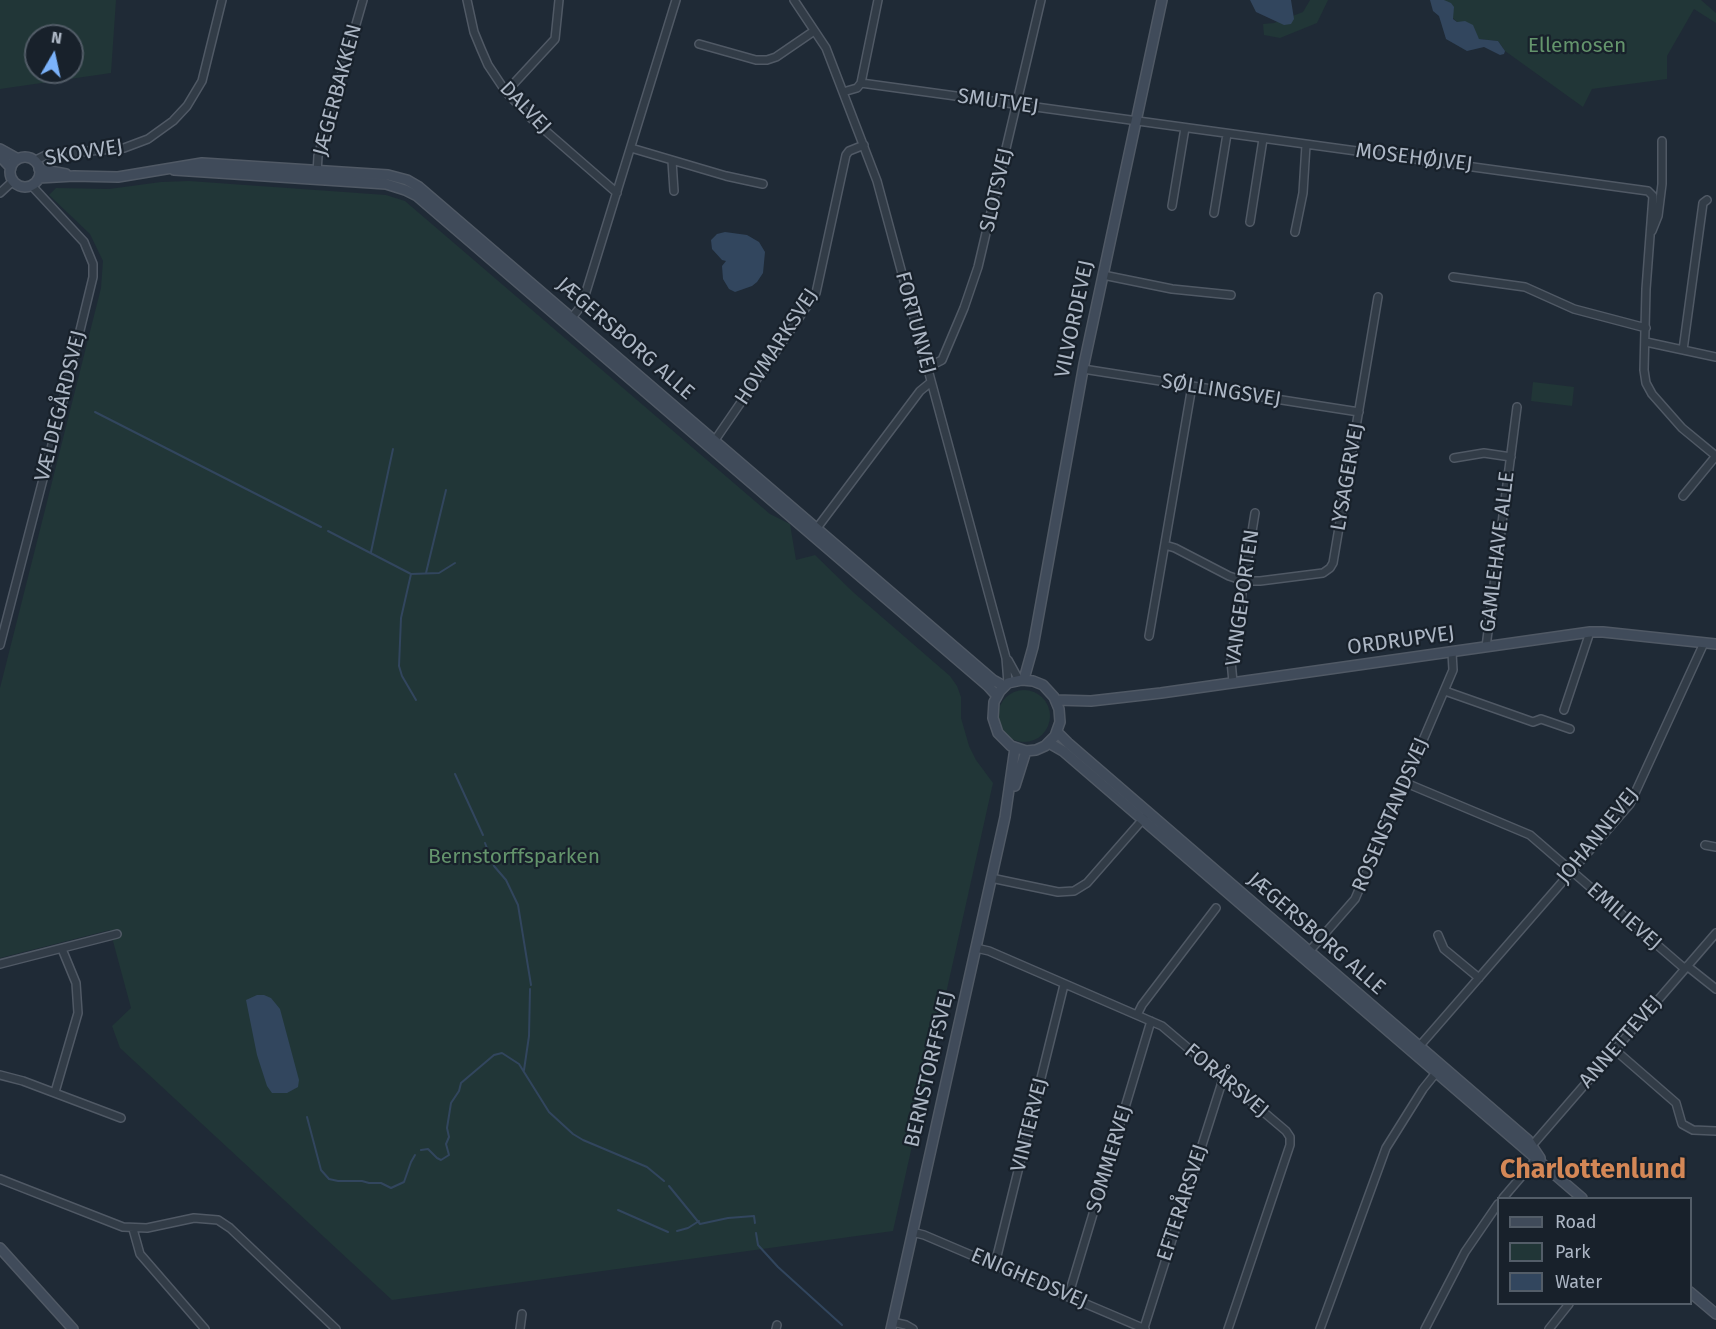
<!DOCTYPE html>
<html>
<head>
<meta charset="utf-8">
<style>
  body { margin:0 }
  #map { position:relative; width:1716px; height:1329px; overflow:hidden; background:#1f2a36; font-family:"Fira Sans",sans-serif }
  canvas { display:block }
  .legend { position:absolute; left:1497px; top:1197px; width:195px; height:108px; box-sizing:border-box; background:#18212b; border:2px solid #535d68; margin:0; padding:8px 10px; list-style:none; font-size:18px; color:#acb6c4 }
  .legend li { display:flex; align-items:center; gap:12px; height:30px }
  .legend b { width:30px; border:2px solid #535d68 }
  .north { position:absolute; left:24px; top:24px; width:60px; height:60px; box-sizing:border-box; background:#18212b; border:2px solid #535d68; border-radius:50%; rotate:9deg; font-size:16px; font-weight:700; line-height:24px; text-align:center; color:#acb6c4 }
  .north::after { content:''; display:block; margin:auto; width:21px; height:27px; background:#7bb2fa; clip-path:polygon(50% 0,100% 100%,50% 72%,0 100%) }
</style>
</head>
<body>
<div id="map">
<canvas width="1716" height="1329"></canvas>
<ul class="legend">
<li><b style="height:8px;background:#404b5a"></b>Road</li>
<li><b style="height:16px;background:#213637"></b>Park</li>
<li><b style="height:16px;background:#32465e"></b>Water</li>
</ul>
<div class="north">N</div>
</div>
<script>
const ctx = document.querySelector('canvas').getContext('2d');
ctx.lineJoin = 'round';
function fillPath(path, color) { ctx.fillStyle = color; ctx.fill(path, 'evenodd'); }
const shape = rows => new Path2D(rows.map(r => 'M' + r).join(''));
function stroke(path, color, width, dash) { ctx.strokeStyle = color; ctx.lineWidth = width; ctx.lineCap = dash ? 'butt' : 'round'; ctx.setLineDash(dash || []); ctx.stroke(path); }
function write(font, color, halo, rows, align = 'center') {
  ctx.font = font + ' "Fira Sans",sans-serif'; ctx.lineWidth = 4.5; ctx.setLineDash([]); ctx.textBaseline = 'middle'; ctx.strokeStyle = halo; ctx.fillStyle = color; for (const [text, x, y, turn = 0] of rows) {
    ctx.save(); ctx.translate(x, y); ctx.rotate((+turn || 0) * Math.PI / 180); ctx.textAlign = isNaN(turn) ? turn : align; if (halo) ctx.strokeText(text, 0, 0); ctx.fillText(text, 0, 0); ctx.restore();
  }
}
fillPath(shape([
  [0,0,116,0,111,73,0,89],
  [36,36,72,36,72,72,36,72],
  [1310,0,1328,0,1317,23,1280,38,1264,35,1263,24,1274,23,1303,12],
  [1444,0,1701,0,1716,13,1716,23,1694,9,1667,56,1667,79,1592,89,1583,107,1505,51,1498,41,1479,39,1465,22,1457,22,1453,18],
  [189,181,386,195,405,201,770,514,790,524,796,560,815,555,853,592,950,676,957,686,961,697,961,718,969,746,976,760,993,783,893,1231,392,1300,120,1048,112,1026,131,1008,110,930,0,958,0,688,101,288,103,261,90,234,49,195,56,188,109,189,161,182],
  [1533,382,1574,387,1572,406,1531,401],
  '998 716a26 26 0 1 1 52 0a26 26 0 1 1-52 0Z'
]), '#213637');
fillPath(shape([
  [1250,0,1291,0,1294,19,1291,24,1284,25,1256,12],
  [1430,0,1444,0,1451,3,1454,7,1453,19,1457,22,1465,21,1473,25,1479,39,1498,41,1505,51,1504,54,1500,55,1484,47,1467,51,1446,39,1439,16,1433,11],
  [725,232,747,235,759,242,765,252,763,273,757,282,752,286,735,292,729,289,723,279,722,266,726,261,722,260,712,249,711,240,717,234],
  [257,995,264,995,271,998,280,1009,299,1080,298,1087,287,1093,272,1093,267,1086,257,1055,246,1000]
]), '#32465e');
stroke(shape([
  [95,412,321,527],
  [328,531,411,574,439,573,455,563],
  [371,552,393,449],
  [426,573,446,490],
  [411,574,401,618,399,666,402,676,416,700],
  [455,774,483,835],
  [485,843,494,866,506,880,518,905,531,985],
  [524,1070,529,1036,530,989],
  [307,1117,321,1170,329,1179,338,1181,362,1181,369,1183,381,1183,391,1188,404,1182,411,1162,415,1155],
  [421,1150,428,1149,437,1158,441,1160,449,1155,446,1144,449,1137,447,1128,451,1103,459,1091,461,1083,494,1055,502,1053,519,1064,549,1112,573,1134,583,1140,647,1167,664,1181],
  [669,1186,700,1224,728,1218,754,1216,755,1223],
  [618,1210,668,1232],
  [677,1231,688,1228,699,1221],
  [756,1233,758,1245,778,1267,842,1325]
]), '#32465e', 2);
const street = shape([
  [467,0,474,32,481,49,488,65,506,92,532,119,617,193],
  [794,0,826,48,877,181,1006,658,1008,683],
  [699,44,756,60,767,60,776,57,814,31],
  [861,83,1648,191,1653,196,1646,289,1644,370,1646,383,1652,394,1682,428,1716,456],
  [506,92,555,39,559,0],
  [843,92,857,88,861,83,878,0],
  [631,148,726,176,763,184],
  [34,161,46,155,124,148,148,139,173,121,187,106,202,81,222,0],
  [672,161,674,191],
  [317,174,318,156,363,0],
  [0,193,13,181],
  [1172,206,1185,128],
  [1214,213,1227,134],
  [1250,222,1263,139],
  [1652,231,1658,216,1662,184,1662,141],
  [1295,232,1303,193,1306,145],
  [1103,275,1172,289,1231,295],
  [1453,277,1525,287,1574,309,1646,328],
  [570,320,582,305,676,0],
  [1646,342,1716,357],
  [1683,350,1703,203,1707,200],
  [928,367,942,360,964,308,978,267,1041,0],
  [1083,369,1359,412],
  [713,443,816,293,846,155,849,151,864,145],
  [1454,458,1484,453,1511,457],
  [1683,496,1716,456],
  [817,528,920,391,931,382],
  [1165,545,1175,548,1229,576,1244,581,1260,581,1323,573,1330,568,1333,563,1378,297],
  [1149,636,1192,386],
  [0,645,55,433,93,277,93,264,84,242,32,186],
  [1486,647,1517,407],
  [1008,660,1019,680],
  [1233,682,1231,661,1255,513],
  [1445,691,1533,722,1541,719,1570,729],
  [1564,710,1590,632],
  [1406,783,1530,835,1685,969],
  [1705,845,1716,847],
  [991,878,1058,892,1074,891,1087,883,1144,818],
  [1438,935,1444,949,1479,978],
  [976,948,989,951,1162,1026,1286,1131,1290,1137,1290,1145,1228,1329],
  [1307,954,1355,899,1453,670,1452,652],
  [0,964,117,934],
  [1687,966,1716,989],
  [1137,1015,1142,1005,1216,908],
  [1417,1049,1630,804,1704,643],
  [1615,1050,1676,1103,1682,1124,1693,1130,1716,1131],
  [0,1075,23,1081,121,1118],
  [55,1092,78,1013,76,983,62,949],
  [1529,1149,1716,933],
  [0,1179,123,1227,147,1228,194,1218,218,1220,230,1228,336,1329],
  [1503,1198,1538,1157],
  [133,1229,140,1254,205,1329],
  [912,1232,924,1235,1145,1329],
  [995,1264,1064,985],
  [1068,1297,1151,1021],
  [892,1322,906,1325,913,1329],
  [1144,1328,1223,1079],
  [520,1329,522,1314],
  [776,1329,777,1325],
  [1320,1329,1386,1148,1423,1089,1439,1069],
  [1425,1329,1465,1252,1498,1204],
  [1549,1329,1569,1304]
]);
const secondary = shape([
  [0,149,18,159],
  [0,156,11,168],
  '10 172a15 15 0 1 1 30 0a15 15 0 1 1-30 0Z',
  [39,169,66,174],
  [174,170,386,184,405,190,417,196,988,686,997,696],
  [39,178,74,176,118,177,202,163,388,175,407,180,419,187,993,680,1004,686],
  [1024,679,1033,647,1084,364,1162,0],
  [1022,680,1033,681,1043,685,1054,697,1059,709,1060,722,1055,736,1045,746,1036,750,1026,751,1011,746,998,733,993,718,994,702,1000,691,1008,683,1022,680],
  [1056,700,1091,701,1161,693,1590,632,1603,632,1716,644],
  [1057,732,1068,743,1528,1140,1540,1158],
  [1049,743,1063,751,1582,1198],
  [1015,786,1026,751],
  [0,1248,73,1329],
  [1690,1292,1716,1314],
  [891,1329,1005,817,1015,748]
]);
stroke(street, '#505965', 10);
stroke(secondary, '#505965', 12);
stroke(street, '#323c47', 7);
stroke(secondary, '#404b5a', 9);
write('21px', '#64946c', '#18212b', [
  ["Ellemosen",1577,46],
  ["Bernstorffsparken",514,857]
]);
write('21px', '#acb6c4', '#18212b', [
  ["JÆGERBAKKEN",338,90,-75],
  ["SMUTVEJ",998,102,8],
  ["DALVEJ",525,108,46],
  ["SKOVVEJ",84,153,-9],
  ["MOSEHØJVEJ",1414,158,7],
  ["SLOTSVEJ",997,190,-77],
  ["VILVORDEVEJ",1075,319,-78],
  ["FORTUNVEJ",915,323,75],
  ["JÆGERSBORG ALLE",625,339,41],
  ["HOVMARKSVEJ",777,347,-57],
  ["SØLLINGSVEJ",1221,391,9],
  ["VÆLDEGÅRDSVEJ",61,406,-76],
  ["LYSAGERVEJ",1348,477,-80],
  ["GAMLEHAVE ALLE",1498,552,-83],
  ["VANGEPORTEN",1243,598,-82],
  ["ORDRUPVEJ",1401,641,-8],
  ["ROSENSTANDSVEJ",1391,815,-67],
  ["JOHANNEVEJ",1598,836,-51],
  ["EMILIEVEJ",1624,917,41],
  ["JÆGERSBORG ALLE",1316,934,41],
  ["ANNETTEVEJ",1621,1042,-49],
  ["BERNSTORFFSVEJ",930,1069,-77],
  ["FORÅRSVEJ",1226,1081,40],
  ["VINTERVEJ",1030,1125,-76],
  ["SOMMERVEJ",1110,1159,-73],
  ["EFTERÅRSVEJ",1183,1203,-72],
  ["ENIGHEDSVEJ",1029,1279,23]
]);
write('bold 27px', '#d48756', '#18212b', [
  ["Charlottenlund",1593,1170]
]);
</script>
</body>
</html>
